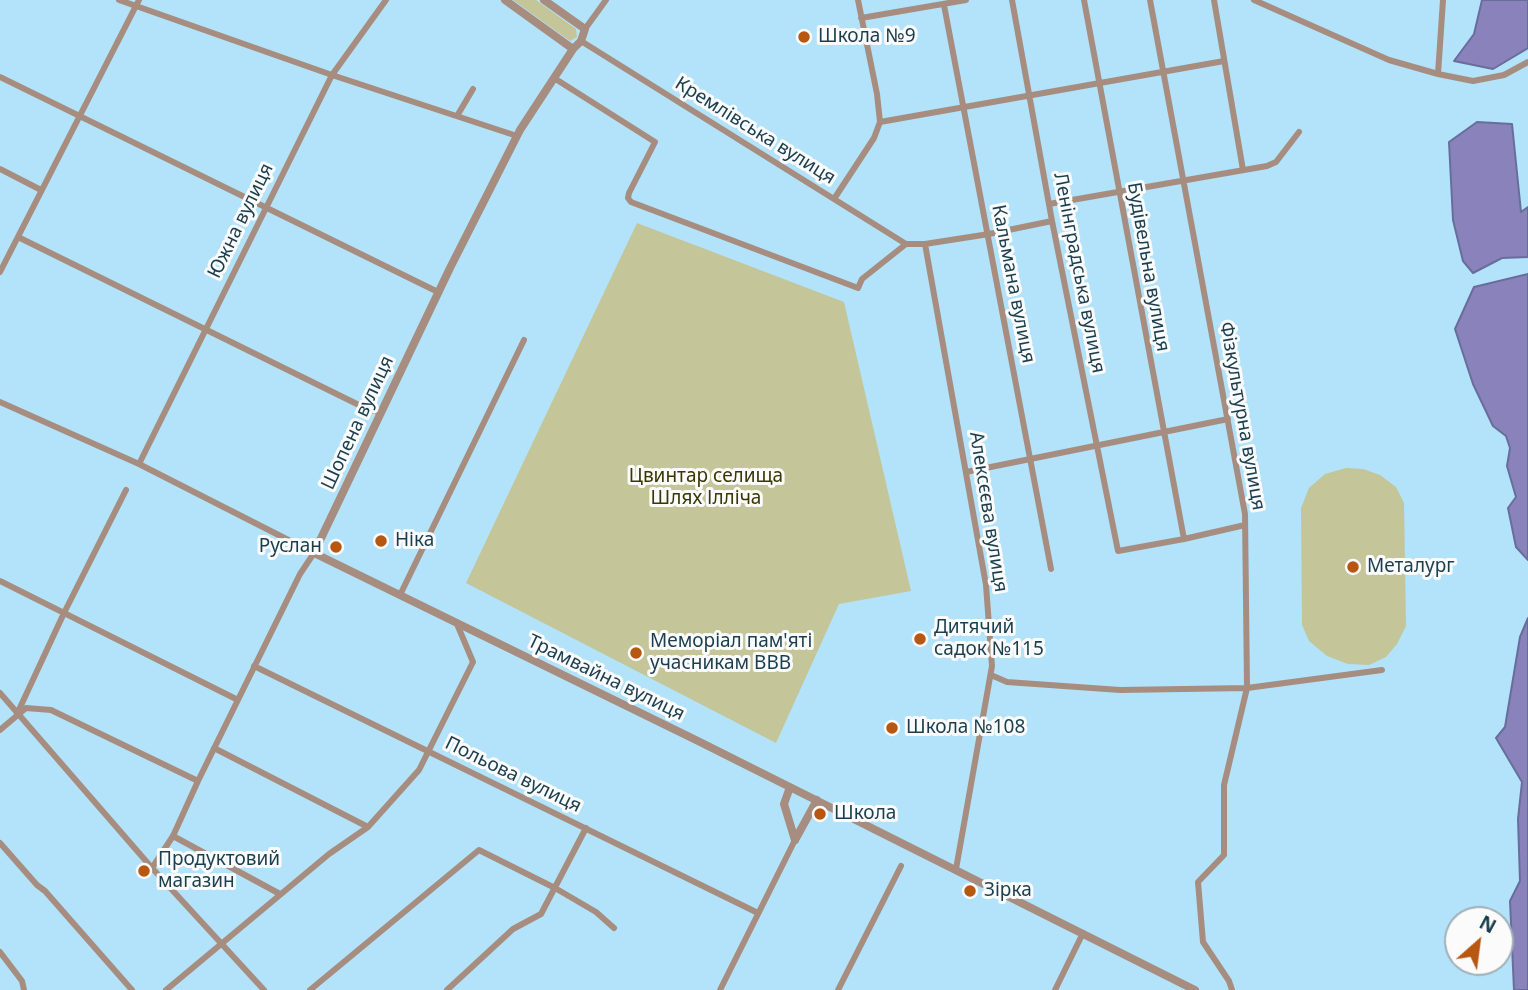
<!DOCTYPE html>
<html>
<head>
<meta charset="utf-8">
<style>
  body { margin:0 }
  #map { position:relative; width:1528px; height:990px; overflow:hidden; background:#b2e3fb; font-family:"Noto Sans",sans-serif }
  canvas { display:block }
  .north { position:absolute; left:1444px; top:906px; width:70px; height:70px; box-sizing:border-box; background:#fbfbfb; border:2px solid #a1afb6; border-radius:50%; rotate:28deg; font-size:19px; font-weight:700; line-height:28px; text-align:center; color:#1a3e4e }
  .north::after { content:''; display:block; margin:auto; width:24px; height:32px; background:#b75711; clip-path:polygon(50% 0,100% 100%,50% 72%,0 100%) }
</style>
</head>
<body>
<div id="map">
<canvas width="1528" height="990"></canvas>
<div class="north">N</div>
</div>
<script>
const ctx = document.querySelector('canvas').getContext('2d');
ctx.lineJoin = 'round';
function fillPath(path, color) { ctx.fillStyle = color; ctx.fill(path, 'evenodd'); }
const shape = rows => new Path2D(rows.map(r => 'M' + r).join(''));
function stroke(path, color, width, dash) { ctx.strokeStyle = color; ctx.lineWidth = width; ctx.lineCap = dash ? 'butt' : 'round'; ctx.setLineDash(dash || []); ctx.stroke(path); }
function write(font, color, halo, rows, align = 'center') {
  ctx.font = font + ' "Noto Sans",sans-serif'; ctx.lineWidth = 6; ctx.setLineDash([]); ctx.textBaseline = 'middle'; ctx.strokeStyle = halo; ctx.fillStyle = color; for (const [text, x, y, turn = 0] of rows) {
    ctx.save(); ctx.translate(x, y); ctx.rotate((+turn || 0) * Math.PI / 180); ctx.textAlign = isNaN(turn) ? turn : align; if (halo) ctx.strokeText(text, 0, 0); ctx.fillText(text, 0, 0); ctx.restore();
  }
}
fillPath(shape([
  [513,0,536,0,576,29,577,37,570,41],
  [637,223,844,302,911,591,839,604,776,743,466,583],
  [1346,468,1363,469,1380,475,1396,487,1404,503,1406,626,1397,644,1386,657,1369,665,1348,664,1327,656,1309,641,1302,625,1301,508,1309,488,1325,474]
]), '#c4c599');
const water = shape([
  [1482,0,1528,0,1528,48,1493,69,1454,61,1474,34,1482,0],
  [1477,122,1512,124,1521,212,1528,207,1528,257,1502,258,1473,273,1463,261,1453,220,1449,142,1477,122],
  [1528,274,1528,560,1516,547,1508,508,1516,497,1507,466,1510,448,1506,436,1493,426,1473,384,1455,329,1474,287,1528,274],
  [1528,618,1528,990,1514,990,1510,901,1520,881,1518,819,1522,782,1496,738,1505,727,1520,637,1528,618]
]);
fillPath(water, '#8a82bb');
stroke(water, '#686e9a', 2);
stroke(shape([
  [119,0,332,75,517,136],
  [1012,0,1052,221,1118,551,1184,539,1245,525],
  [1084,0,1184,539],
  [1150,0,1245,514,1247,688,1224,785,1224,855,1198,882,1203,942,1229,981,1232,990],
  [1214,0,1243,170],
  [1254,0,1389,60,1438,74],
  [1443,0,1438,74,1473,81,1504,75,1528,62],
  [944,5,1051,569],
  [861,18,966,0],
  [585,29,606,0],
  [581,41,906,244,925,244,989,234,1052,221],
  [0,77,438,292],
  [554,78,655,142,629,193,628,198,631,202,858,288,862,279,906,244],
  [457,116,473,89],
  [880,122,1224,61],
  [0,169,41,190],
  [834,199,874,138,880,122,877,94,858,0],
  [1049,204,1267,166,1276,162,1299,132],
  [18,237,363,407,381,413],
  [925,244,986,585,992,666,956,869],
  [0,272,139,0],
  [0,402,139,464,314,553,300,574,198,781,173,836,152,868],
  [139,464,332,75,386,0],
  [966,472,1228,419],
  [0,581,238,700],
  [400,595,524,340],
  [254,666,758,913],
  [991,675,1007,682,1120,690,1247,688,1382,670],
  [0,693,152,868,264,990],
  [17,714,64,613,126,490],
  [0,730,26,708,51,710,198,781],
  [214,748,368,827],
  [173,836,280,894],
  [0,843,37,885,45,891,132,990],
  [0,952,22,981,24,990],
  [166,990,329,854,368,827,419,770,473,662,457,624],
  [310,990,479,850,555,888,596,912,614,928],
  [447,990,513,929,541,914,586,828],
  [720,990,795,840],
  [838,990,901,866],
  [1055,990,1083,933]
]), '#a78d7f', 6);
stroke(shape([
  [505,0,573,49],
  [544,0,585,29,581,41,573,49,520,130,450,268,314,553,698,741,1195,990],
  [790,787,784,804,795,840],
  [795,840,817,800]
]), '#a78d7f', 8);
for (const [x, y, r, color] of [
  [804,37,7,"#b75711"],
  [381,541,7,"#b75711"],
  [336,547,7,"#b75711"],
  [1353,567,7,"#b75711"],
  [920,639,7,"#b75711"],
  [636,653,7,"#b75711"],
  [892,728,7,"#b75711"],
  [820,814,7,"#b75711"],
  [144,871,7,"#b75711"],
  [970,891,7,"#b75711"]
]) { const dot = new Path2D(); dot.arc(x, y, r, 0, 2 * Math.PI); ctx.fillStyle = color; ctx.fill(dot); stroke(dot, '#fbfbfb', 2.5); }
write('19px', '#1a3e4e', '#fbfbfb', [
  ["Школа №9",818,37],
  ["Ніка",395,541],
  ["Руслан",322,547,"right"],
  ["Металург",1367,567],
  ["Дитячий",934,628],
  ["садок №115",934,650],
  ["Меморіал пам'яті",650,642],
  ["учасникам ВВВ",650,664],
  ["Школа №108",906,728],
  ["Школа",834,814],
  ["Продуктовий",158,860],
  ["магазин",158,882],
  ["Зірка",984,891]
], 'left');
write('19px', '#1a3e4e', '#fbfbfb', [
  ["Кремлівська вулиця",755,131,32],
  ["Южна вулиця",241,221,-64],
  ["Будівельна вулиця",1148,267,80],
  ["Ленінградська вулиця",1079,273,79],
  ["Кальмана вулиця",1013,284,79],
  ["Фiзкультурна вулиця",1242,416,80],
  ["Шопена вулиця",358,423,-65],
  ["Алексєєва вулиця",988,512,81],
  ["Трамвайна вулиця",606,678,26],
  ["Польова вулиця",513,775,26]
]);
write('19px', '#383803', '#fbfbfb', [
  ["Цвинтар селища",706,477],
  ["Шлях Ілліча",706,499]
]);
</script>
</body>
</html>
